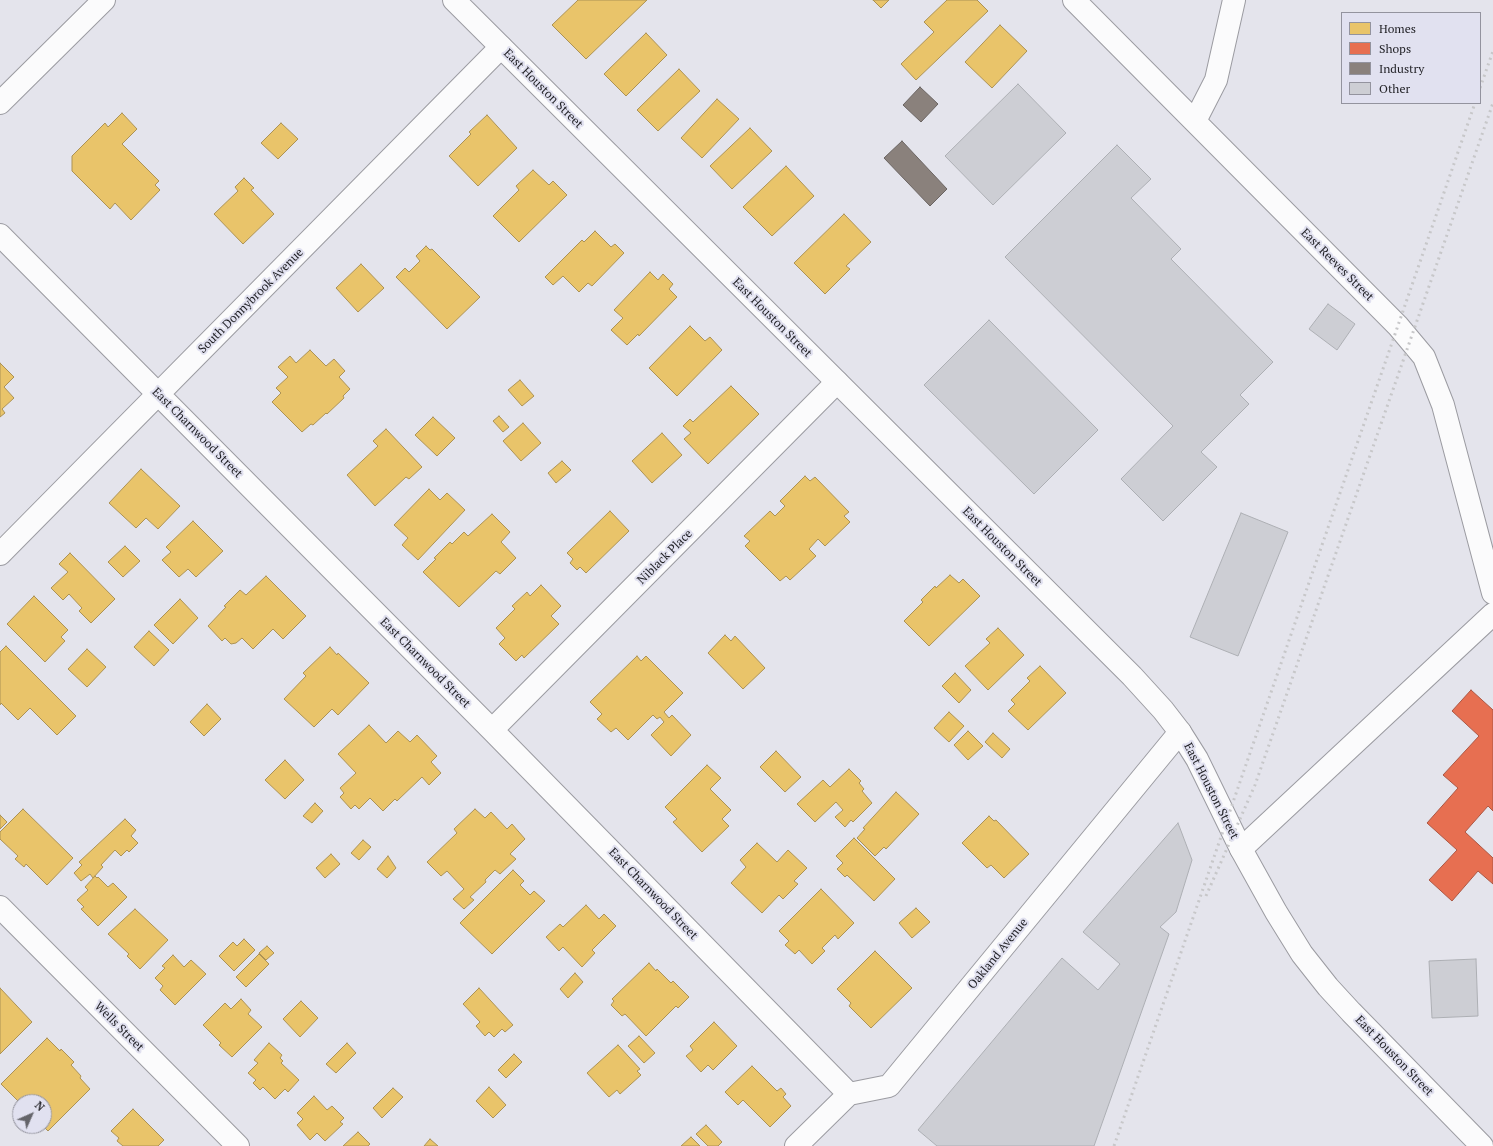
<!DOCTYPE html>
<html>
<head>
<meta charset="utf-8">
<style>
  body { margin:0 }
  #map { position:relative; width:1493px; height:1146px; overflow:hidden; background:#e4e4ec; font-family:"PT Serif",serif }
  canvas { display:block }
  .legend { position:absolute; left:1341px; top:12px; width:140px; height:92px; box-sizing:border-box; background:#e1e1f0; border:1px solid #93939e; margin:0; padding:5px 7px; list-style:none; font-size:12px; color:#1f1f24 }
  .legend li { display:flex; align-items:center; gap:8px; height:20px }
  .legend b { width:20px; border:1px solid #93939e }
  .north { position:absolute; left:12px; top:1094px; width:40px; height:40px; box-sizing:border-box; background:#e1e1f0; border:1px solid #93939e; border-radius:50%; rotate:45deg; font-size:11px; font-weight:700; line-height:16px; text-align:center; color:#1f1f24 }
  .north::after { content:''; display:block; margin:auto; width:14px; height:18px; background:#64646a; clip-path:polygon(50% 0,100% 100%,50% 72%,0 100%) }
</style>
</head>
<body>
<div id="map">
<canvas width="1493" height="1146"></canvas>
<ul class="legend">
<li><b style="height:11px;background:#e9c46a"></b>Homes</li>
<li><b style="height:11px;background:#e76f51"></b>Shops</li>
<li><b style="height:11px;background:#8a817c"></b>Industry</li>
<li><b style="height:11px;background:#cdced4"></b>Other</li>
</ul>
<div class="north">N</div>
</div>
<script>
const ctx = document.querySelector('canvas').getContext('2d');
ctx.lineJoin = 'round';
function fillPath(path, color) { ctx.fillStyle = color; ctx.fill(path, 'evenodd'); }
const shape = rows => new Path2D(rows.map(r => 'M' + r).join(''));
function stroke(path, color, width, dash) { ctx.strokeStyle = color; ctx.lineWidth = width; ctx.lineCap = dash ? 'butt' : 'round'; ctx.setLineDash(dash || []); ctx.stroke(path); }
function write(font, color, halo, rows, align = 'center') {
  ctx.font = font + ' "PT Serif",serif'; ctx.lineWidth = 4; ctx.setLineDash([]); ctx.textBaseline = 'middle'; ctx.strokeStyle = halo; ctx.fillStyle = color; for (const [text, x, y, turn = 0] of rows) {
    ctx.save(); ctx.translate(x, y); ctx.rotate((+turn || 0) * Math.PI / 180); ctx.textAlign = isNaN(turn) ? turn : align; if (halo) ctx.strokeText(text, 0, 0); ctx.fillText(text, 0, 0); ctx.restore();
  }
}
const homes = shape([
  [578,0,647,0,586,59,552,25,578,0],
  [873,0,889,0,881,8,873,0],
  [947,0,977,0,988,11,916,80,901,64,934,32,924,22,947,0],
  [1000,25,1027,51,992,88,965,62,1000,25],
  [646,33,667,55,626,96,604,74,646,33],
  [679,69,700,91,658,131,637,110,679,69],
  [717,99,739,119,702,158,681,138,717,99],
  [122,113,137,129,122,144,159,181,155,185,160,190,131,220,115,203,110,209,72,171,72,156,105,123,108,127,122,113],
  [487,115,517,148,478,186,449,156,471,134,469,132,487,115],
  [281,123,298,139,278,159,261,143,281,123],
  [750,128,772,151,732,189,710,166,750,128],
  [786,166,814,196,772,236,743,207,786,166],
  [533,170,549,185,553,181,567,195,519,242,493,216,519,190,516,186,533,170],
  [244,178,254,188,251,190,274,214,243,244,214,214,238,191,235,187,244,178],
  [844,214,871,242,846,266,850,269,825,294,794,263,844,214],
  [595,231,611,247,615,244,624,253,592,286,588,283,579,292,563,276,553,285,545,277,582,240,584,242,595,231],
  [426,246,430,250,432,249,480,297,447,329,396,277,405,268,409,272,420,261,416,256,426,246],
  [361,264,384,288,358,312,336,288,361,264],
  [650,272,658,280,663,274,673,284,669,289,677,297,639,336,638,334,627,345,611,330,623,318,614,310,650,272],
  [690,326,705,341,710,337,722,350,677,396,649,368,690,326],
  [310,350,326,366,334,359,345,371,339,377,350,389,343,396,344,398,327,414,326,413,313,425,311,424,302,432,272,402,281,393,276,388,288,377,278,367,290,356,296,363,310,350],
  [0,363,14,377,4,387,14,398,2,409,5,413,0,417,0,363],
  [520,380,534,396,522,406,508,390,520,380],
  [731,386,759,414,708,464,684,439,691,433,683,426,690,419,693,422,731,386],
  [499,416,509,427,503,432,493,421,499,416],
  [433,417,455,438,437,456,415,435,433,417],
  [523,423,541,443,521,461,503,441,523,423],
  [386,429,422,467,409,479,406,477,375,506,347,475,378,446,373,441,386,429],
  [662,433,682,455,652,483,632,461,662,433],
  [562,461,571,470,556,483,548,473,562,461],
  [141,469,180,506,158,529,146,518,136,528,109,503,141,469],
  [805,476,810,481,815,477,849,512,844,516,850,522,825,546,818,539,809,549,816,556,790,580,786,576,780,581,745,546,750,541,744,536,770,511,775,516,785,506,780,501,805,476],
  [429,489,440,500,447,493,465,510,418,560,402,545,408,538,394,525,429,489],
  [610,511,629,531,586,573,580,567,577,570,570,563,573,559,567,553,610,511],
  [492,514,510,532,501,542,516,558,500,574,496,571,459,607,423,572,436,559,434,558,450,542,452,544,464,532,468,536,492,514],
  [193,521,223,551,196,577,188,569,179,577,162,560,171,552,166,547,193,521],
  [125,546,140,561,123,577,108,562,125,546],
  [70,553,115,599,91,623,79,611,82,608,69,594,63,600,51,588,68,572,59,564,70,553],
  [950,575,959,583,963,579,980,596,929,646,904,621,923,602,921,600,935,586,936,588,950,575],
  [266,576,306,616,283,639,273,629,253,649,242,638,236,643,231,644,225,638,222,641,208,626,226,607,224,606,240,590,246,595,266,576],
  [541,585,561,606,551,616,559,624,524,658,522,655,516,661,499,644,505,638,496,628,515,609,512,606,527,592,530,596,541,585],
  [34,596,68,630,61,637,65,641,45,662,7,624,34,596],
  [180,599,198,618,173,644,154,625,180,599],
  [998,628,1024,655,988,690,965,666,990,643,986,639,998,628],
  [149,631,169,650,154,666,134,647,149,631],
  [725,635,731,641,735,636,765,668,743,689,708,653,725,635],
  [6,646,76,716,57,735,30,708,18,720,1,703,0,705,0,652,6,646],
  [330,647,337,655,338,653,369,683,338,715,332,709,314,727,284,699,306,676,303,673,330,647],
  [87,649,106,667,87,687,68,669,87,649],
  [637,656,641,661,646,656,683,693,664,712,669,718,672,715,691,735,671,756,651,735,664,722,660,717,657,719,653,715,628,740,616,728,611,732,597,719,602,714,590,702,637,656],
  [1040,666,1066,693,1028,730,1008,711,1015,704,1011,700,1030,681,1027,678,1040,666],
  [955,673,971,690,959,703,942,686,955,673],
  [207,704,221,719,204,736,190,722,207,704],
  [949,712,964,726,949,742,934,728,949,712],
  [369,725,386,743,398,731,410,742,417,735,437,756,431,762,441,773,429,785,422,777,397,801,395,799,383,811,370,798,359,809,355,805,351,809,340,797,344,793,340,788,356,773,338,754,369,725],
  [968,731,983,746,968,760,954,745,968,731],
  [993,733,1010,749,1002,758,985,742,993,733],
  [776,751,801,777,785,792,760,767,776,751],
  [285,760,304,780,285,799,265,780,285,760],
  [707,765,721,778,710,789,731,810,722,819,729,826,702,852,673,822,677,819,665,807,707,765],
  [849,769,861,781,859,783,864,789,862,791,872,803,853,822,851,820,845,827,835,817,843,810,836,802,815,822,797,804,823,780,830,787,849,769],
  [896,792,919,814,886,849,884,847,875,856,857,838,865,829,863,828,896,792],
  [315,803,323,811,312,823,303,816,315,803],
  [23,809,73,858,47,885,26,864,24,867,15,859,18,856,0,839,0,832,23,809],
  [475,809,485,818,491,812,507,829,512,824,525,839,510,854,516,859,500,874,495,870,485,880,486,882,470,897,474,900,464,909,453,899,464,889,447,871,441,876,427,862,457,833,454,829,475,809],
  [0,815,7,822,0,829,0,815],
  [989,816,994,821,996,820,1029,854,1004,878,991,865,987,868,962,843,989,816],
  [125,819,136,830,131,836,138,843,129,852,127,850,121,856,115,850,101,865,103,867,93,878,90,874,81,881,74,873,82,865,79,862,125,819],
  [854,838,895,879,874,901,847,875,845,877,837,869,843,863,836,856,854,838],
  [363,840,371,847,359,860,351,853,363,840],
  [757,843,777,862,788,850,807,868,794,881,798,884,783,899,779,895,762,913,731,883,746,867,740,860,757,843],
  [331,854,340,864,325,878,316,868,331,854],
  [388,856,396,868,387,878,377,869,388,856],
  [513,870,524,881,520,885,530,895,534,891,545,901,492,954,460,923,513,870],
  [95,876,97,878,98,877,108,887,113,883,127,897,98,926,81,909,84,907,77,900,88,890,85,887,95,876],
  [821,889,854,923,838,939,835,935,822,948,825,951,812,964,799,950,795,954,785,945,789,941,779,931,821,889],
  [586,905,599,919,604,914,616,926,592,950,595,953,582,967,563,947,559,951,546,937,560,924,563,927,586,905],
  [916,908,930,922,912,938,899,923,916,908],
  [135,909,168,940,140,969,127,956,129,954,108,934,135,909],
  [244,939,255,950,234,971,219,956,233,942,237,946,244,939],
  [267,946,274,953,266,960,259,953,267,946],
  [875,951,912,988,871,1028,849,1006,851,1003,837,989,875,951],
  [259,954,269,964,246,987,236,977,259,954],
  [173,955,184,967,191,960,206,974,175,1005,160,990,163,986,155,978,165,968,162,966,173,955],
  [649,963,656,971,657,969,671,983,673,981,689,997,678,1008,676,1006,646,1036,625,1014,622,1016,611,1005,614,1001,612,999,649,963],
  [575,973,583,982,568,998,560,989,575,973],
  [0,988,32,1022,0,1054,0,988],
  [479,988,513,1025,505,1032,502,1029,494,1037,489,1032,485,1036,476,1026,480,1022,463,1004,479,988],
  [241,999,251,1010,248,1014,262,1027,232,1057,219,1045,221,1043,203,1025,225,1003,231,1009,241,999],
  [301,1001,318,1018,300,1037,283,1019,301,1001],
  [714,1022,737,1046,713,1070,708,1065,701,1072,686,1056,693,1050,690,1046,714,1022],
  [639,1036,655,1053,644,1063,628,1046,639,1036],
  [47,1038,60,1051,61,1049,74,1062,71,1065,81,1076,80,1078,90,1089,48,1131,43,1126,44,1102,20,1103,1,1084,47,1038],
  [269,1043,282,1055,280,1058,283,1061,281,1063,299,1080,288,1092,285,1089,275,1099,263,1087,260,1090,253,1083,256,1080,248,1073,258,1063,254,1060,269,1043],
  [347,1043,356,1053,336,1073,326,1064,347,1043],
  [618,1045,640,1069,637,1071,641,1075,620,1094,617,1090,609,1097,587,1073,618,1045],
  [514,1054,522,1062,506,1078,498,1070,514,1054],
  [752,1066,777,1091,781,1088,786,1094,783,1097,791,1106,770,1127,743,1100,738,1105,725,1092,752,1066],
  [489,1087,506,1105,493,1118,476,1101,489,1087],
  [393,1088,403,1097,382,1118,373,1108,393,1088],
  [314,1096,327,1110,332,1106,344,1118,340,1122,343,1124,325,1141,317,1133,310,1140,297,1125,303,1119,297,1113,314,1096],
  [133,1109,164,1140,158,1146,123,1146,117,1141,119,1138,111,1131,133,1109],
  [706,1125,722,1142,718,1146,708,1146,696,1134,706,1125],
  [358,1132,370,1144,368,1146,343,1146,358,1132],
  [691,1137,700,1146,681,1146,691,1137],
  [430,1139,438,1146,424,1146,430,1139]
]);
fillPath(homes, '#e9c46a');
stroke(homes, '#ac9255', 1);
const shops = shape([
  [1471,690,1493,710,1493,811,1488,806,1465,832,1493,858,1493,884,1478,871,1452,901,1429,880,1457,850,1427,823,1458,788,1443,775,1479,736,1452,711,1471,690]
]);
fillPath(shops, '#e76f51');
stroke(shops, '#ab5744', 1);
const industry = shape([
  [920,87,938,104,921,122,903,105,920,87],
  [902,141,947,189,930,206,884,158,902,141]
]);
fillPath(industry, '#8a817c');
stroke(industry, '#6a6462', 1);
const building = shape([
  [1018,84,1066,133,993,205,945,156,1018,84],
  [1117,145,1151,179,1131,198,1181,249,1171,259,1273,362,1240,395,1249,404,1201,452,1217,467,1163,521,1121,479,1173,426,1005,257,1117,145],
  [1328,304,1355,324,1337,350,1309,329,1328,304],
  [989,320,1098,430,1034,494,924,385,989,320],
  [1241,513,1288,532,1238,656,1190,637,1241,513],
  [1178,823,1192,860,1176,912,1160,927,1169,934,1094,1146,937,1146,918,1130,1062,958,1098,990,1120,964,1083,932,1178,823],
  [1476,959,1478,1016,1432,1018,1429,961,1476,959]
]);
fillPath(building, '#cdced4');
stroke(building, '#adafb4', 1);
const street = shape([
  [1074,0,1398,326,1424,357,1443,405,1493,593],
  [0,103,104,0],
  [1195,121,1216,80,1234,0],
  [0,235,492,730,849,1094],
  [0,554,501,47],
  [492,730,837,382],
  [1241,849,1493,614],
  [0,907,238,1146],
  [796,1146,849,1094,889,1086,1180,732]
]);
const secondary = shape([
  [454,0,1132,676,1163,710,1180,732,1197,759,1241,849,1276,912,1302,954,1328,987,1351,1012,1482,1146]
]);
stroke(street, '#9b9ba1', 24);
stroke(secondary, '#9b9ba1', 24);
stroke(street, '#fbfbfc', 22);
stroke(secondary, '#fbfbfc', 22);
stroke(shape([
  [1480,88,1493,51],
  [1206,896,1255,785,1493,103],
  [1114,1146,1475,103]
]), '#c7c7c9', 3, [2, 4]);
write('12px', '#1f1f24', '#e1e1f0', [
  ["East Houston Street",543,89,45],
  ["East Reeves Street",1337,265,45],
  ["South Donnybrook Avenue",251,301,-45],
  ["East Houston Street",772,318,45],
  ["East Charnwood Street",197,433,45],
  ["East Houston Street",1002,547,45],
  ["Niblack Place",665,557,-45],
  ["East Charnwood Street",425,663,45],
  ["East Houston Street",1211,791,63],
  ["East Charnwood Street",653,894,46],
  ["Oakland Avenue",998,954,-51],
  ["Wells Street",119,1027,45],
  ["East Houston Street",1394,1056,46]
]);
</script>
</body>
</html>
